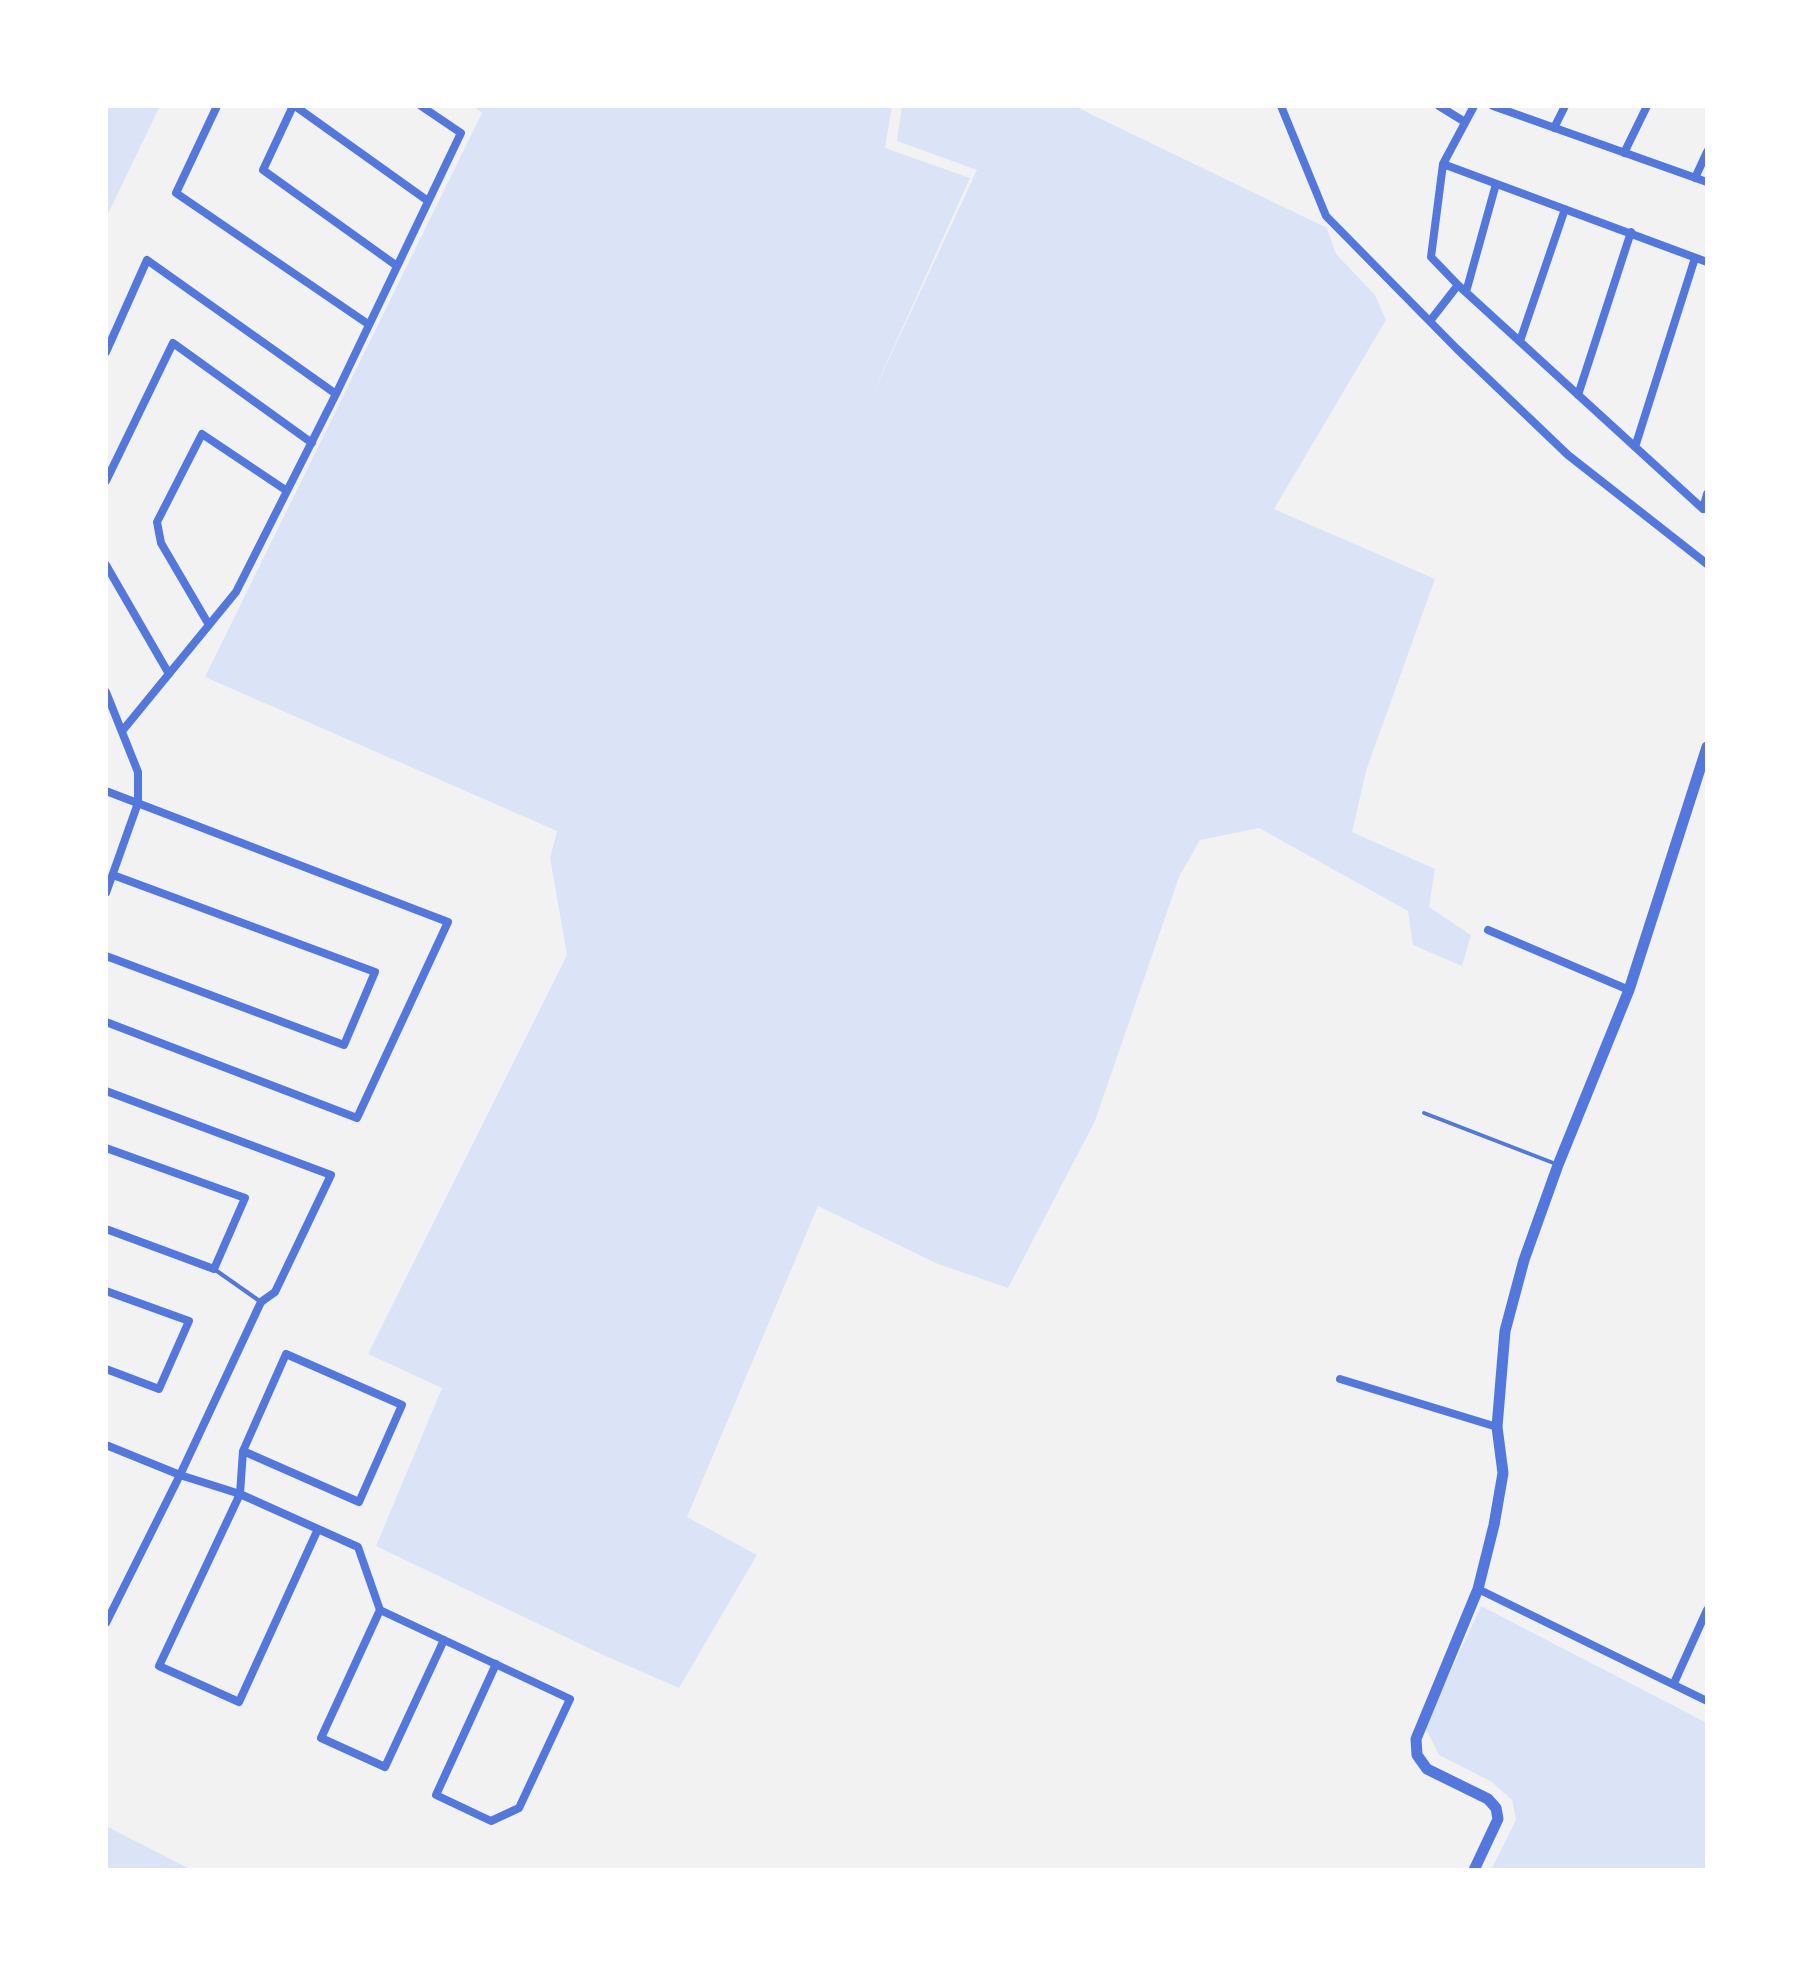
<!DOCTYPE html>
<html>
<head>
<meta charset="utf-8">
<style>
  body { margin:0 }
  #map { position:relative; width:1813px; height:1976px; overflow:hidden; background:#f2f2f2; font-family:"Alegreya Sans",sans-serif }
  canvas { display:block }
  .frame { position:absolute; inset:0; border:108px solid #fff; pointer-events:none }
</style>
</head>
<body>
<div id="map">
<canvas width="1813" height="1976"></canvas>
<div class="frame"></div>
</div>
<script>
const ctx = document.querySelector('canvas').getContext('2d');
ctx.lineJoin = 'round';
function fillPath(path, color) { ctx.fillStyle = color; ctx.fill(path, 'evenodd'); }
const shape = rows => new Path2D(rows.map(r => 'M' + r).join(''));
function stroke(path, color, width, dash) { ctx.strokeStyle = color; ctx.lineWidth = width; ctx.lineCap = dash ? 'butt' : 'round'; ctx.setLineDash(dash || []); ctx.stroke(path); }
fillPath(shape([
  [106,106,160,106,106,218],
  [473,106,892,106,885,148,970,178,868,404,977,170,897,141,902,106,1074,106,1327,228,1336,254,1375,295,1386,320,1274,509,1435,579,1366,771,1352,832,1435,869,1429,907,1471,935,1462,966,1413,945,1408,911,1259,828,1200,840,1179,877,1095,1121,1008,1288,938,1264,818,1206,687,1517,757,1555,679,1688,601,1654,376,1546,442,1388,368,1354,567,955,550,858,557,831,205,677,482,113],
  [1481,1606,1707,1723,1707,1870,1491,1870,1516,1820,1512,1800,1492,1782,1439,1755,1425,1727],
  [106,1826,192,1870,106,1870]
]), '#dbe4f7');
stroke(shape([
  [1424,1113,1556,1164],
  [214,1269,261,1302]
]), '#5277de', 4);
stroke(shape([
  [217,106,176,193,368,324],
  [293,106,263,170,397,266],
  [295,106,428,201],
  [1281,106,1326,216,1457,349,1568,455,1707,564],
  [1439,106,1465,122],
  [1493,106,1707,182],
  [1554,128,1565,106],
  [1624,153,1647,106],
  [1443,164,1707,262],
  [1695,178,1707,152],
  [1458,285,1703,509,1707,494],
  [1466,292,1496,184],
  [1430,321,1458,285,1431,257,1443,164,1474,106],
  [1520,341,1565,209],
  [106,352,147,260,336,394],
  [1578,395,1631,232],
  [1635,447,1695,258],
  [106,481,173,343,312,443],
  [106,565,169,674],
  [209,625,161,543,157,522,202,434,287,491],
  [106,692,138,772,138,803,106,893],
  [123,730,236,592,336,394,461,133,421,106],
  [106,791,448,922,357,1118,106,1022],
  [1488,930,1629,990],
  [106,956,344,1045,375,972,113,875],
  [106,1091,331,1175,275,1292,261,1302,180,1475,106,1623],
  [106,1148,245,1198,214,1269,106,1229],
  [106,1291,189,1321,159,1389,106,1369],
  [1340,1379,1497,1427],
  [106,1445,180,1475,240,1494,358,1547,380,1610,444,1640,570,1699,519,1808,491,1821,436,1795,496,1664],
  [243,1451,359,1502,402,1405,286,1354,243,1451,240,1494,159,1666,239,1702,318,1529],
  [1478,1589,1707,1701],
  [380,1610,321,1738,385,1767,444,1640],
  [1674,1683,1707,1610]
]), '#5277de', 8);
stroke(shape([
  [1474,1870,1498,1819,1496,1808,1488,1799,1427,1769,1417,1755,1416,1739,1478,1589,1494,1525,1503,1473,1497,1427,1505,1331,1524,1260,1558,1165,1629,990,1707,747]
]), '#5277de', 11);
</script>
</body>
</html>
